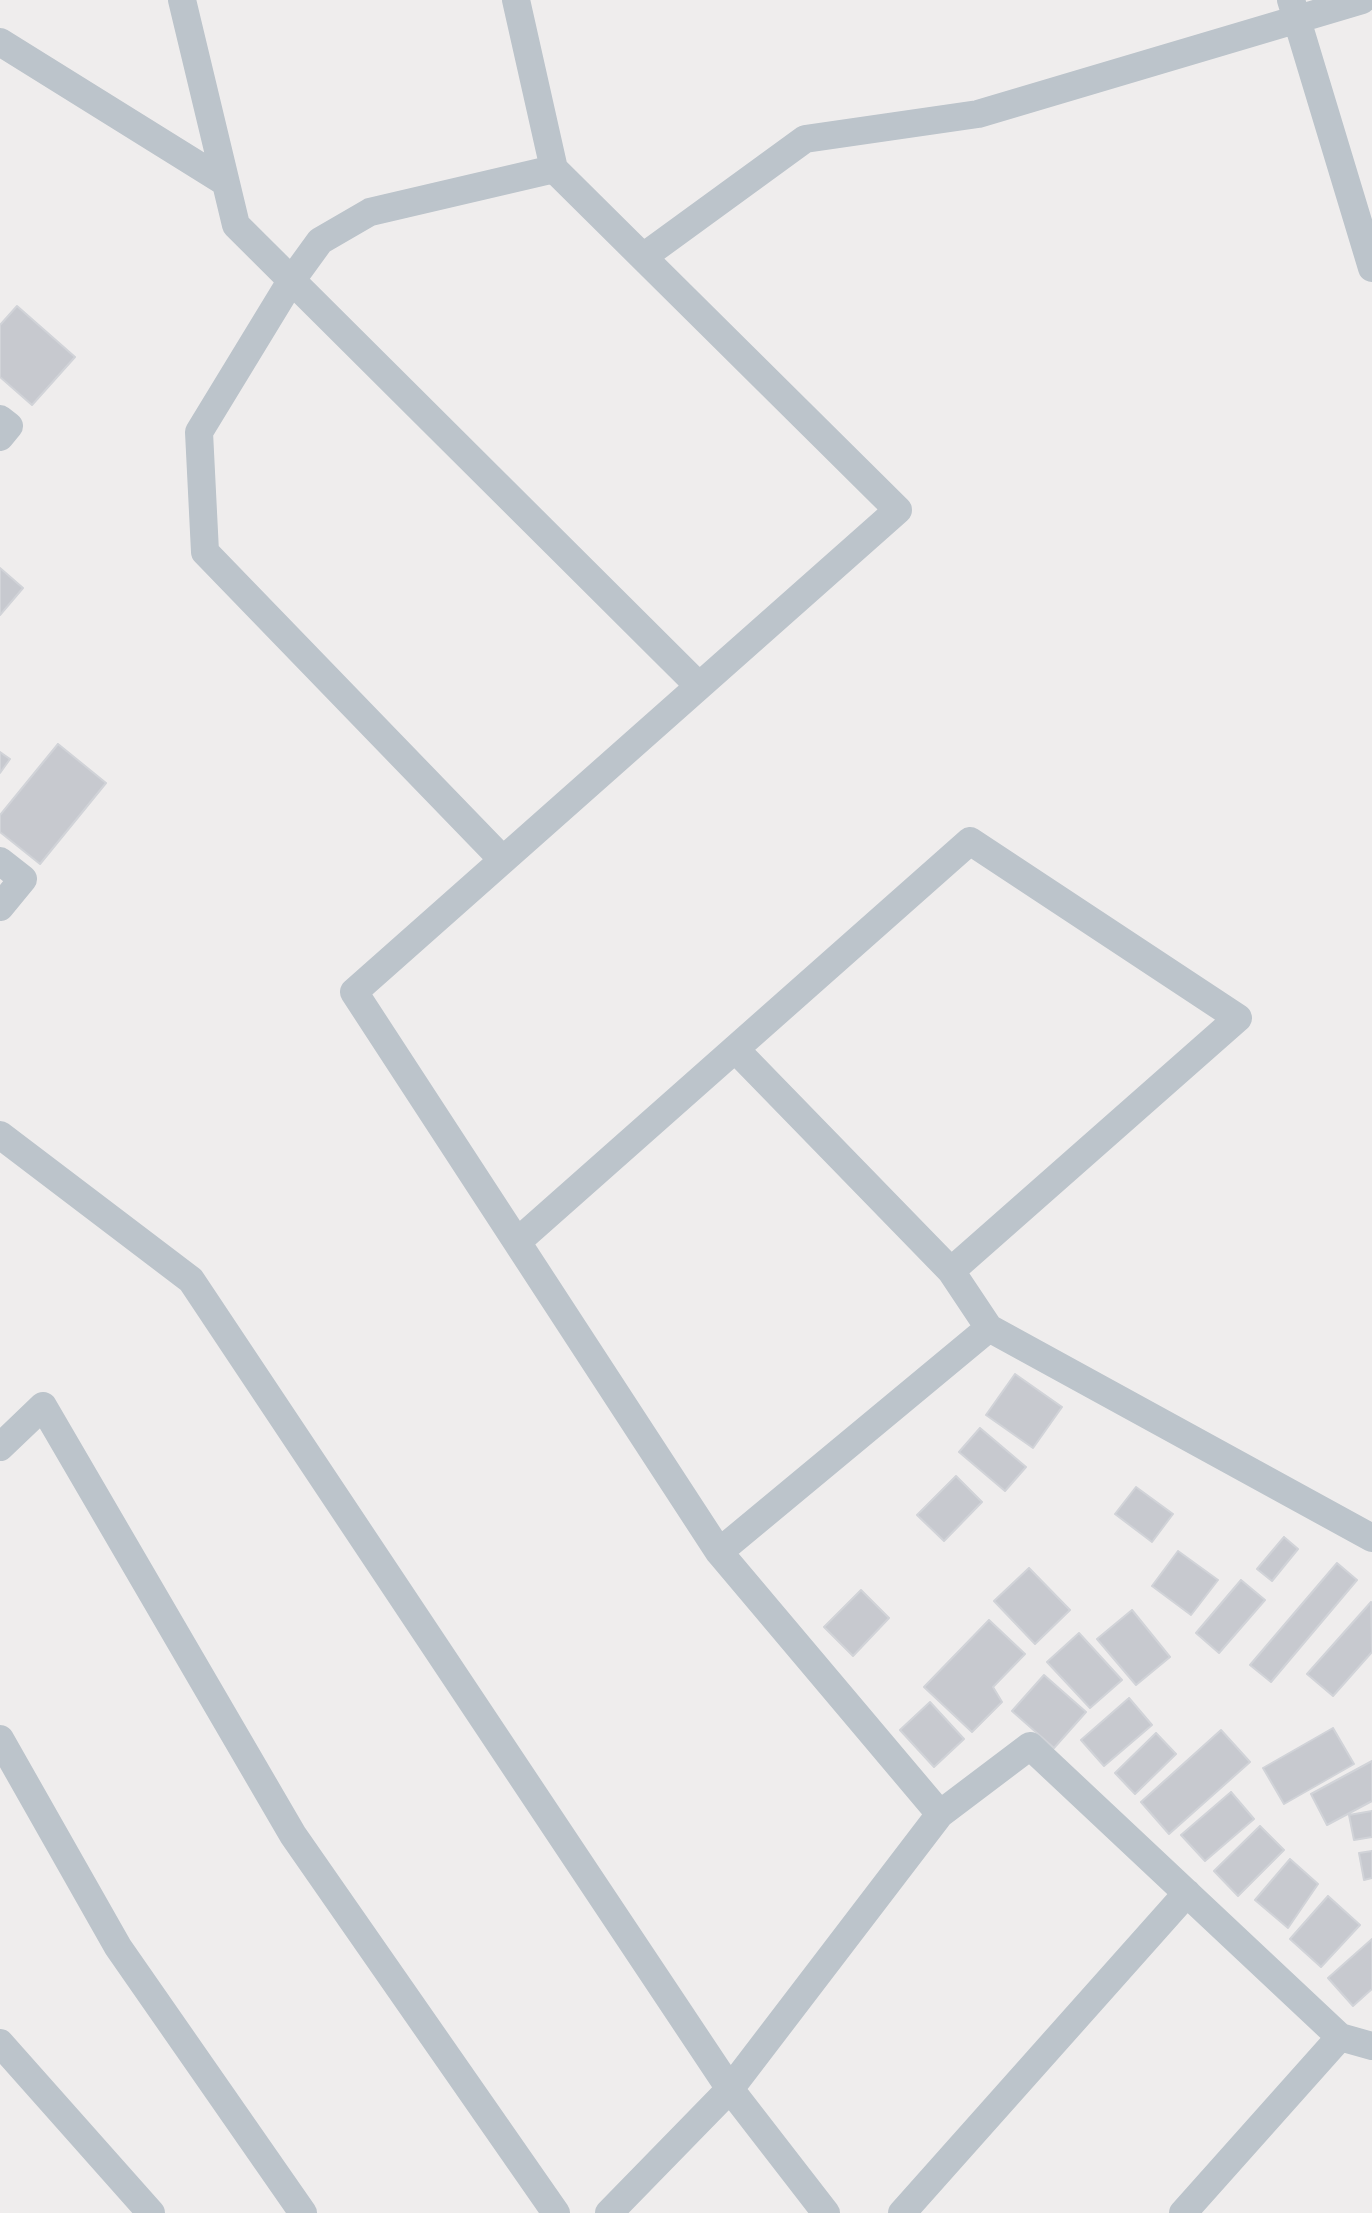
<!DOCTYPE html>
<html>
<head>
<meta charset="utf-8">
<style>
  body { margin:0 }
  canvas { display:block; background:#efeded }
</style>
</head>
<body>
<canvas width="1372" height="2213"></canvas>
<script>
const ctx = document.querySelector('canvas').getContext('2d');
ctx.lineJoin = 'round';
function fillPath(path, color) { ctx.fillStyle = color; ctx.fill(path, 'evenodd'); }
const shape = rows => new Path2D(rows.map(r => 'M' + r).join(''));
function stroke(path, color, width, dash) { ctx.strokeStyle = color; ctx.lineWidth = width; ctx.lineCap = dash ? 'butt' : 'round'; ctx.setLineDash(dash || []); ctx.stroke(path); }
const building = shape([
  [17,306,75,357,32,405,0,377,0,325,17,306],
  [0,568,23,588,0,615,0,568],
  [58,744,106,783,40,864,0,832,0,815,58,744],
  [0,752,10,759,0,773,0,752],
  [1015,1374,1062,1407,1033,1448,986,1415,1015,1374],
  [980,1428,1026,1467,1005,1491,959,1452,980,1428],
  [956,1476,982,1502,944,1541,917,1515,956,1476],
  [1136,1487,1173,1514,1152,1542,1115,1514,1136,1487],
  [1284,1537,1298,1549,1272,1581,1257,1569,1284,1537],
  [1178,1551,1218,1580,1191,1615,1152,1586,1178,1551],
  [1337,1563,1357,1580,1271,1682,1250,1665,1337,1563],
  [1029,1568,1070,1610,1035,1644,994,1601,1029,1568],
  [1241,1580,1265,1600,1219,1653,1196,1633,1241,1580],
  [861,1590,889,1618,853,1656,824,1627,861,1590],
  [1371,1602,1372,1652,1333,1696,1307,1674,1371,1602],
  [1132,1610,1170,1657,1136,1685,1097,1639,1132,1610],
  [989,1620,1025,1654,993,1687,1002,1702,972,1732,924,1687,989,1620],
  [1079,1633,1122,1680,1090,1708,1047,1662,1079,1633],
  [1044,1675,1086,1712,1054,1748,1012,1711,1044,1675],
  [1129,1698,1152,1725,1104,1766,1081,1740,1129,1698],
  [930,1702,964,1739,934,1767,900,1730,930,1702],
  [1333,1728,1354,1764,1284,1804,1263,1768,1333,1728],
  [1221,1730,1250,1762,1169,1834,1141,1802,1221,1730],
  [1156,1733,1176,1754,1135,1794,1115,1773,1156,1733],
  [1372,1761,1372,1801,1327,1825,1311,1794,1372,1761],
  [1231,1792,1254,1819,1205,1861,1181,1835,1231,1792],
  [1372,1811,1372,1837,1354,1840,1349,1815,1372,1811],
  [1260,1826,1284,1850,1238,1896,1214,1871,1260,1826],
  [1372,1851,1372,1878,1364,1880,1359,1853,1372,1851],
  [1290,1859,1318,1884,1288,1928,1255,1900,1290,1859],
  [1328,1896,1360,1925,1321,1967,1290,1939,1328,1896],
  [1372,1939,1372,1989,1353,2006,1328,1978,1372,1939]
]);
fillPath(building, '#c7c9cf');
stroke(building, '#d1d3d8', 2);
stroke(shape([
  [182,0,236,225,699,686],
  [516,0,554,169,898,510,354,992,719,1552,940,1814],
  [1291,0,1372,268],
  [0,42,225,182],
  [643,257,805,139,978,114,1362,0],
  [0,419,9,426,0,437],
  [503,860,205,552,199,432,291,281,320,241,370,212,554,169],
  [0,861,23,879,0,907],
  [735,1049,951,1271,989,1328,1372,1538],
  [0,1135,191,1280,730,2089,826,2213],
  [517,1242,970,841,1238,1018,951,1271],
  [0,1447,43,1406,293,1835,556,2213],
  [719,1552,989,1328],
  [0,1739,118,1947,303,2213],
  [1340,2037,1372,2046],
  [0,2043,151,2213],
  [609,2213,730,2089,940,1814,1030,1746,1340,2037,1183,2213],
  [902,2213,1187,1893]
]), '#bcc4cb', 28);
</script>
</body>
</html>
